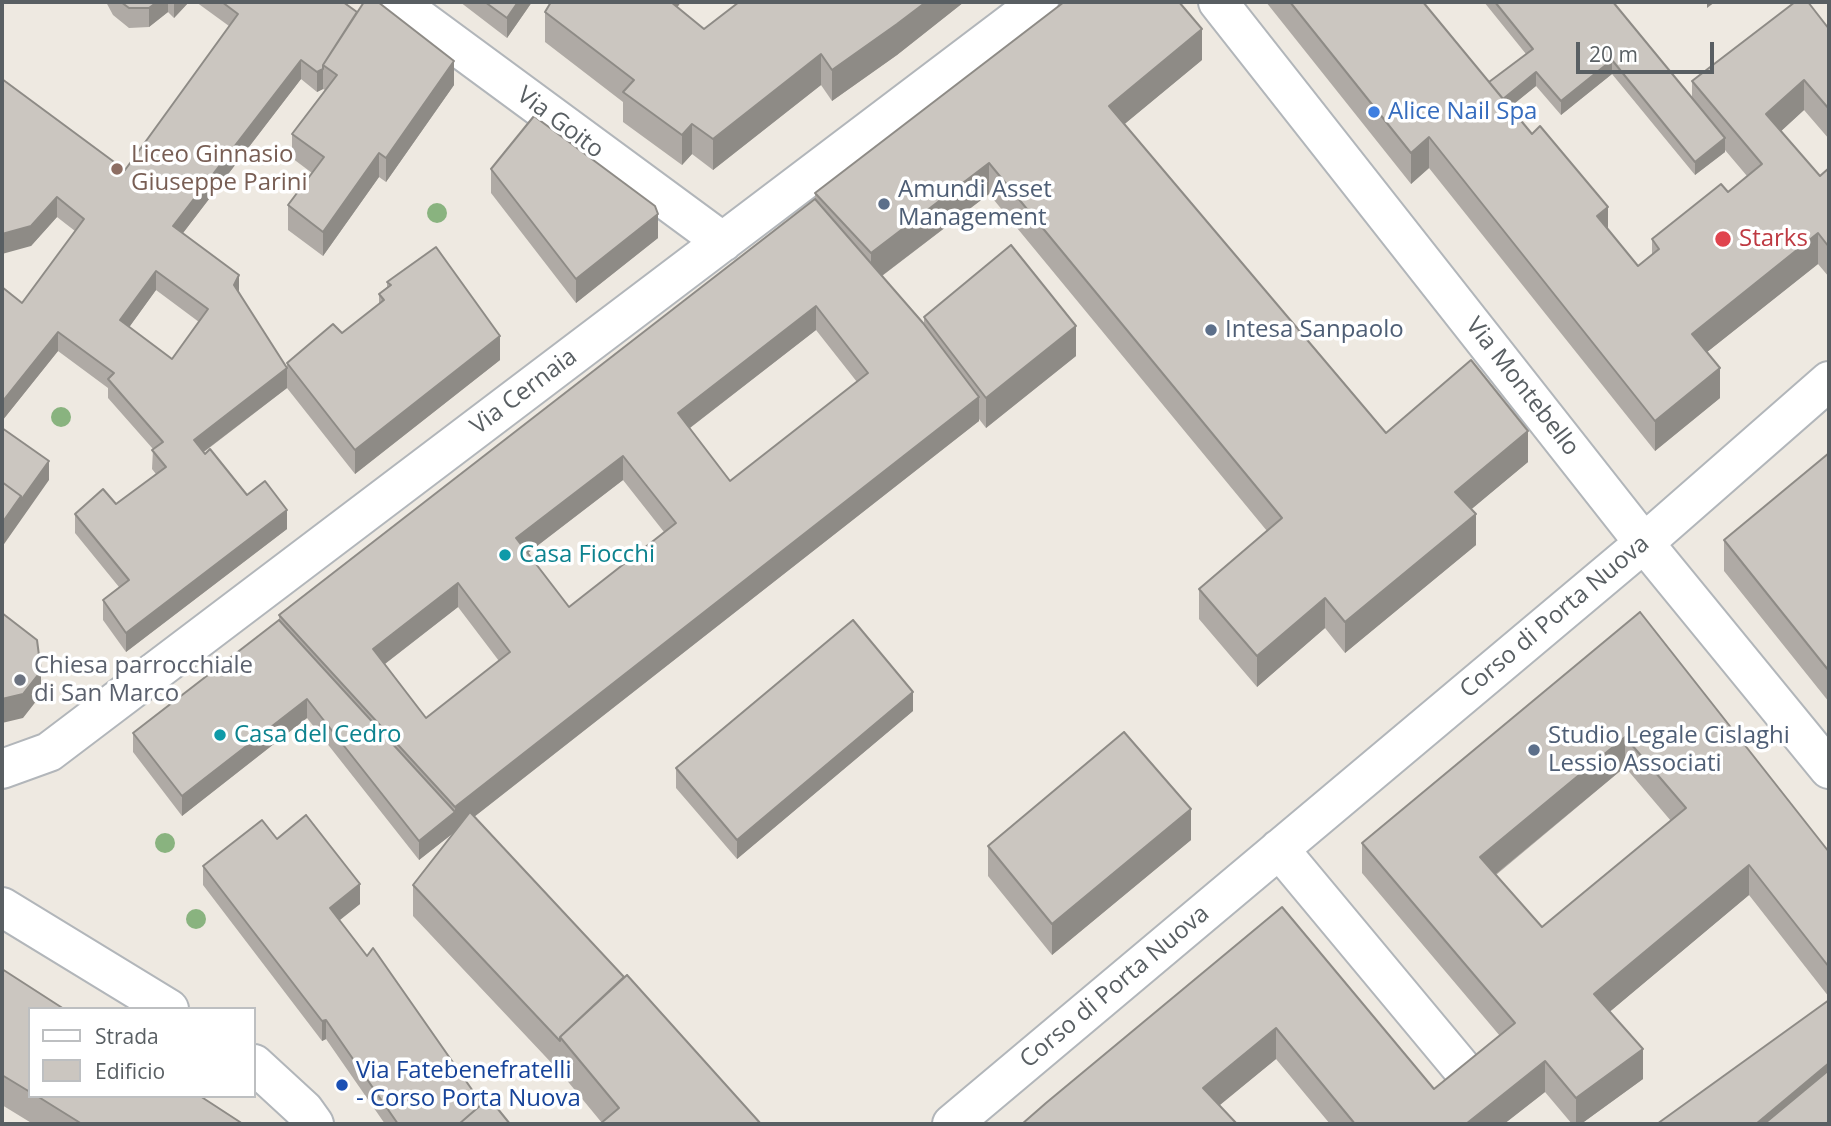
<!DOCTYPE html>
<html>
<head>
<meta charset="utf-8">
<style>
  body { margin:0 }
  #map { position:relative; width:1831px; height:1126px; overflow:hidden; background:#eee9e1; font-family:"Open Sans",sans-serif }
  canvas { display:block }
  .frame { position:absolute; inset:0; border:4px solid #595f63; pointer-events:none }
  .legend { position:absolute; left:28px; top:1007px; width:228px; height:91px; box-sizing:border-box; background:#fff; border:2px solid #bdbfc1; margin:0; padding:9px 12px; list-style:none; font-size:21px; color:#595f63 }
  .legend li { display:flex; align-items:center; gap:14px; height:35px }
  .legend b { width:35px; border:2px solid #bdbfc1 }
  .scale { position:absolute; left:1576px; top:42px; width:138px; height:32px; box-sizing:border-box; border:4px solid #595f63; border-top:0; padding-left:9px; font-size:21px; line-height:24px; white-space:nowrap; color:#595f63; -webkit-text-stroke:5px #fff; paint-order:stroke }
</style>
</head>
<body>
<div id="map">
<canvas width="1831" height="1126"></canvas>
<div class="frame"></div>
<ul class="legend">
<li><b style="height:9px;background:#fff"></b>Strada</li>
<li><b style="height:19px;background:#cbc6c0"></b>Edificio</li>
</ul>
<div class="scale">20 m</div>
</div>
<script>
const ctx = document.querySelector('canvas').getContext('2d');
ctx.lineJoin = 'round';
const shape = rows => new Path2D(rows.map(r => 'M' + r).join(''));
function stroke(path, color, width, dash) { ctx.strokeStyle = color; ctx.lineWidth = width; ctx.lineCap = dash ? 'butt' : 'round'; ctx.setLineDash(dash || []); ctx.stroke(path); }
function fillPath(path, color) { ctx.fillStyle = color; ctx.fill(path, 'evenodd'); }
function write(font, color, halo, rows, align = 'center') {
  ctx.font = font + ' "Open Sans",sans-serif'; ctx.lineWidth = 7; ctx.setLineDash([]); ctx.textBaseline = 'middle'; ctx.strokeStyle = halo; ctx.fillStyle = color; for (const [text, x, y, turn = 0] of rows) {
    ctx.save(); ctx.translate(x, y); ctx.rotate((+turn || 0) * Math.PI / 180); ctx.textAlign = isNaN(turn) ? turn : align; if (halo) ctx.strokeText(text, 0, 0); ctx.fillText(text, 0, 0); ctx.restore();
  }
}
const minor = shape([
  [397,2,723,242],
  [1218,2,1644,543,1829,769],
  [2,769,49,752,1039,2],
  [1279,849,1464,1071],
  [2,907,169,1009],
  [254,1064,304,1110,314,1124],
  [952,1124,1644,543,1829,381]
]);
stroke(minor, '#b2b6ba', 42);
stroke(minor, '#fff', 38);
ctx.fillStyle = '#89b37f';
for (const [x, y] of [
  [437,213],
  [61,417],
  [165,843],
  [196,919]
]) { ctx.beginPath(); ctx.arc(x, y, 10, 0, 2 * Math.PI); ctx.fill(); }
fillPath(shape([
  [106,2,189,2,174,18,168,12,149,27,129,28,113,15],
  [196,2,343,2,454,85,386,182,379,177,323,256,288,230,288,205,312,173,292,158,292,134,325,90,323,89,317,92,301,79,183,233,239,293,287,368,287,363,342,333,379,304,379,294,387,287,387,282,500,360,355,474,287,388,204,452,247,495,287,529,126,652,103,620,103,600,119,587,75,533,75,514,116,504,156,474,152,469,153,449,108,398,108,388,58,351,2,421,2,287,22,303,75,231,57,217,31,246,2,79,125,170,229,26],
  [156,290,199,322,172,359,129,327],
  [460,2,532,2,507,38],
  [681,2,677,7,704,29,739,2,964,2,897,55,832,101,821,85,713,170,692,154,682,165,623,122,623,102,545,42,545,12],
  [1266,2,1428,2,1425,4,1489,82,1526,54,1484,2,1613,2,1692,99,1692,81,1829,29,1829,139,1804,110,1781,131,1820,176,1829,168,1829,277,1818,264,1707,352,1720,398,1655,451,1429,168,1411,184],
  [1612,74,1695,175,1725,152,1725,150,1747,176,1728,192,1652,239,1652,254,1638,266,1510,107,1536,86,1561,115],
  [1202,60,1124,124,1386,433,1528,462,1471,509,1476,545,1345,653,1325,628,1257,687,1199,619,1199,589,1267,531,989,194,882,276,924,323,924,317,1076,356,986,428,979,419,979,421,474,817,761,1124,602,1123,560,1072,413,916,413,885,453,833,419,860,307,718,182,816,133,752,133,733,279,620,279,615,815,199,815,193],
  [816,330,857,382,730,481,690,428],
  [623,480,664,532,569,607,528,553],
  [458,607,499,661,426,718,385,664],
  [491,169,658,238,576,303,491,193],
  [1829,453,1829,702,1724,571,1724,540],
  [1640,612,1829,852,1829,997,1749,895,1609,1012,1643,1079,1581,1124,1572,1124,1545,1092,1504,1124,1330,1124,1276,1059,1219,1105,1022,1124,1282,907,1434,1089,1500,1036,1362,873,1362,843],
  [1625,767,1671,821,1542,927,1496,875],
  [913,711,737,859,676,788,676,768],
  [277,839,360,904,339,920,482,1104,510,1124,385,1124,326,1039,322,1041,203,885,203,866],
  [1191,840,1052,955,988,876,988,846],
  [2,969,30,1009,30,1096,200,1096,243,1124,33,1124,2,1105]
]), '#afaaa5');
fillPath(shape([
  [157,2,168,2,168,12,149,27,149,8],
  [174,2,189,2,174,18],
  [518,2,532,2,507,38,507,18],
  [664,2,681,2,664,26],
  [926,2,964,2,897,55,832,101,832,70],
  [1707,2,1715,2,1707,8],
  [1202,29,1202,60,1109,137,1109,106],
  [821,54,821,85,713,170,713,139],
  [301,60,301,79,173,246,173,226],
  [1612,60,1612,74,1561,115,1561,101],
  [454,61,454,85,386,182,386,158],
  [323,69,323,89,317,92,317,72],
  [1536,72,1536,86,1494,120,1494,106],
  [1804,80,1804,110,1766,145,1766,114],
  [692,124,692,154,682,165,682,135],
  [1429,137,1429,168,1411,184,1411,153],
  [1725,138,1725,152,1695,175,1695,162],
  [379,153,379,177,323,256,323,232],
  [989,163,989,194,871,284,871,253],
  [57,197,57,217,31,246,2,254,2,234],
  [1608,207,1608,238,1597,216],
  [658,214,658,238,576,303,576,279],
  [1818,233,1818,264,1692,364,1692,334],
  [156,271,156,290,120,340,120,320],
  [239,275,239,295,234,285],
  [816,306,816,330,678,437,678,413],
  [1076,326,1076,356,986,428,986,398],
  [58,332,58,351,2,421,2,402],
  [500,336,500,360,355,474,355,450],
  [287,368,287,388,194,459,194,440],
  [1720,368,1720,398,1655,451,1655,421],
  [979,397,979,421,419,860,419,841,455,812,455,807],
  [1528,431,1528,462,1455,523,1455,492],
  [623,456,623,480,516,562,516,538],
  [49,461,49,480,2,547,2,523,21,496],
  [287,510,287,529,126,652,126,633],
  [1476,514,1476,545,1345,653,1345,622],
  [458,583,458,607,373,673,373,649],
  [1325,598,1325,628,1257,687,1257,656],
  [41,671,41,695,23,718,2,723,2,699],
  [913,692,913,711,737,859,737,840],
  [307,699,307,718,182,816,182,796],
  [1625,737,1625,767,1480,887,1480,857],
  [1191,809,1191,840,1052,955,1052,924],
  [1749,865,1749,895,1594,1025,1594,994],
  [360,884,360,904,330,928,330,908],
  [326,1020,326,1039,322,1041,322,1021],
  [1276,1028,1276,1059,1203,1119,1203,1088],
  [1643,1049,1643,1079,1581,1124,1576,1124,1576,1098],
  [1545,1061,1545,1092,1504,1124,1466,1124],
  [1829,1063,1829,1094,1793,1124,1756,1124]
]), '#8e8b86');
const building = shape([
  [121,2,157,2,149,8,129,8,121,2],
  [222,2,343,2,357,12,323,65,323,69,317,72,301,60,173,226,239,275,234,285,287,368,194,440,205,454,210,449,247,495,265,481,287,510,126,633,103,600,129,580,75,514,103,489,116,504,166,467,152,450,163,442,108,379,114,373,58,332,2,402,2,287,22,303,84,219,57,197,31,226,2,234,2,79,125,170,238,14,222,2],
  [156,271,208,309,172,359,120,320,156,271],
  [364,2,378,2,454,61,386,158,379,153,323,232,288,205,324,157,292,134,337,75,323,65,364,2],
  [485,2,518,2,507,18,485,2],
  [551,2,671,2,704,29,739,2,926,2,897,24,832,70,821,54,713,139,692,124,682,135,623,92,634,80,545,12,551,2],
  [1064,2,1179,2,1202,29,1109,106,1386,433,1471,360,1528,431,1455,492,1476,514,1345,622,1325,598,1257,656,1199,589,1282,518,989,163,871,253,815,193,1064,2],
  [1290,2,1423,2,1532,134,1540,126,1608,207,1597,216,1638,266,1659,249,1652,239,1721,184,1728,192,1762,164,1692,81,1795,2,1808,2,1829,29,1829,109,1804,80,1766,114,1820,176,1829,168,1829,247,1818,233,1692,334,1720,368,1655,421,1429,137,1411,153,1290,2],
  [1495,2,1613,2,1725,138,1695,162,1612,60,1561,101,1536,72,1503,99,1489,82,1533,49,1495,2],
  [534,116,655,206,658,214,576,279,491,169,534,116],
  [815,199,923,323,979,397,455,807,279,615,815,199],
  [816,306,868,373,730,481,678,413,816,306],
  [623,456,676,523,569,607,516,538,623,456],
  [458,583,510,652,426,718,373,649,458,583],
  [1011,245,1076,326,986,398,924,317,1011,245],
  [436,247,500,336,355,450,287,363,333,324,342,333,384,300,379,294,391,285,387,282,436,247],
  [2,428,49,461,21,500,21,496,2,482,2,428],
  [1829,453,1829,671,1724,540,1829,453],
  [2,482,21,496,2,523,2,482],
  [1640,612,1829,852,1829,967,1749,865,1594,994,1643,1049,1576,1098,1545,1061,1466,1124,1355,1124,1276,1028,1203,1088,1237,1124,1022,1124,1046,1103,1282,907,1434,1089,1515,1023,1362,843,1640,612],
  [1625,737,1686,808,1542,927,1480,857,1625,737],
  [2,613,37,640,41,671,23,694,2,699,2,613],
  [279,620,455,812,419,841,307,699,182,796,133,733,279,620],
  [853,620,913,692,737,840,676,768,853,620],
  [1124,732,1191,809,1052,924,988,846,1124,732],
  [470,812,624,977,560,1037,560,1041,413,885,470,812],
  [306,815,360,884,330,908,367,956,373,948,482,1104,459,1124,398,1124,326,1020,322,1021,203,866,262,820,277,839,306,815],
  [2,969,64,1009,30,1009,30,1092,2,1075,2,969],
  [627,975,761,1124,600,1124,619,1108,560,1037,627,975],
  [1829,1000,1829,1063,1756,1124,1657,1124,1829,1000],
  [1829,1070,1829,1124,1764,1124,1829,1070],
  [37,1096,200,1096,243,1124,82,1124,37,1096],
  [489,1098,510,1124,459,1124,489,1098]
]);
fillPath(building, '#cbc6c0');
stroke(building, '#8e8b86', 2);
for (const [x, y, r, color] of [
  [1374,112,7,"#3f7fe0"],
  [117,169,7,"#8d6e63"],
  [884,204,7,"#5c6f8a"],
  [1723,239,9,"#e0444e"],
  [1211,330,7,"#5c6f8a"],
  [505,555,7,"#0f9aa8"],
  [20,680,7,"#6b7280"],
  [220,735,7,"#0f9aa8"],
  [1534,750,7,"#5c6f8a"],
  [342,1085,7,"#1a4fb4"]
]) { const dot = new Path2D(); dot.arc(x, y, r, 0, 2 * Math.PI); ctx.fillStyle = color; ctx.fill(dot); stroke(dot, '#fff', 2.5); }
write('24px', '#366cbe', '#fff', [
  ["Alice Nail Spa",1388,112]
], 'left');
write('24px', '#595f63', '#fff', [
  ["Via Goito",560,123,37],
  ["Via Montebello",1522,387,52],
  ["Via Cernaia",524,392,-37],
  ["Corso di Porta Nuova",1555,617,-40],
  ["Corso di Porta Nuova",1115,987,-40]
]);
write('24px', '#785e54', '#fff', [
  ["Liceo Ginnasio",131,155],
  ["Giuseppe Parini",131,183]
], 'left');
write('24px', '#4e5e75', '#fff', [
  ["Amundi Asset",898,190],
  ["Management",898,218],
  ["Intesa Sanpaolo",1225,330],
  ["Studio Legale Cislaghi",1548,736],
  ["Lessio Associati",1548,764]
], 'left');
write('24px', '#be3a42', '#fff', [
  ["Starks",1739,239]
], 'left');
write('24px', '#0d838f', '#fff', [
  ["Casa Fiocchi",519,555],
  ["Casa del Cedro",234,735]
], 'left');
write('24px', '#5b616d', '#fff', [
  ["Chiesa parrocchiale",34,666],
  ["di San Marco",34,694]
], 'left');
write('24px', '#164399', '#fff', [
  ["Via Fatebenefratelli",356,1071],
  ["- Corso Porta Nuova",356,1099]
], 'left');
</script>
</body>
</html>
